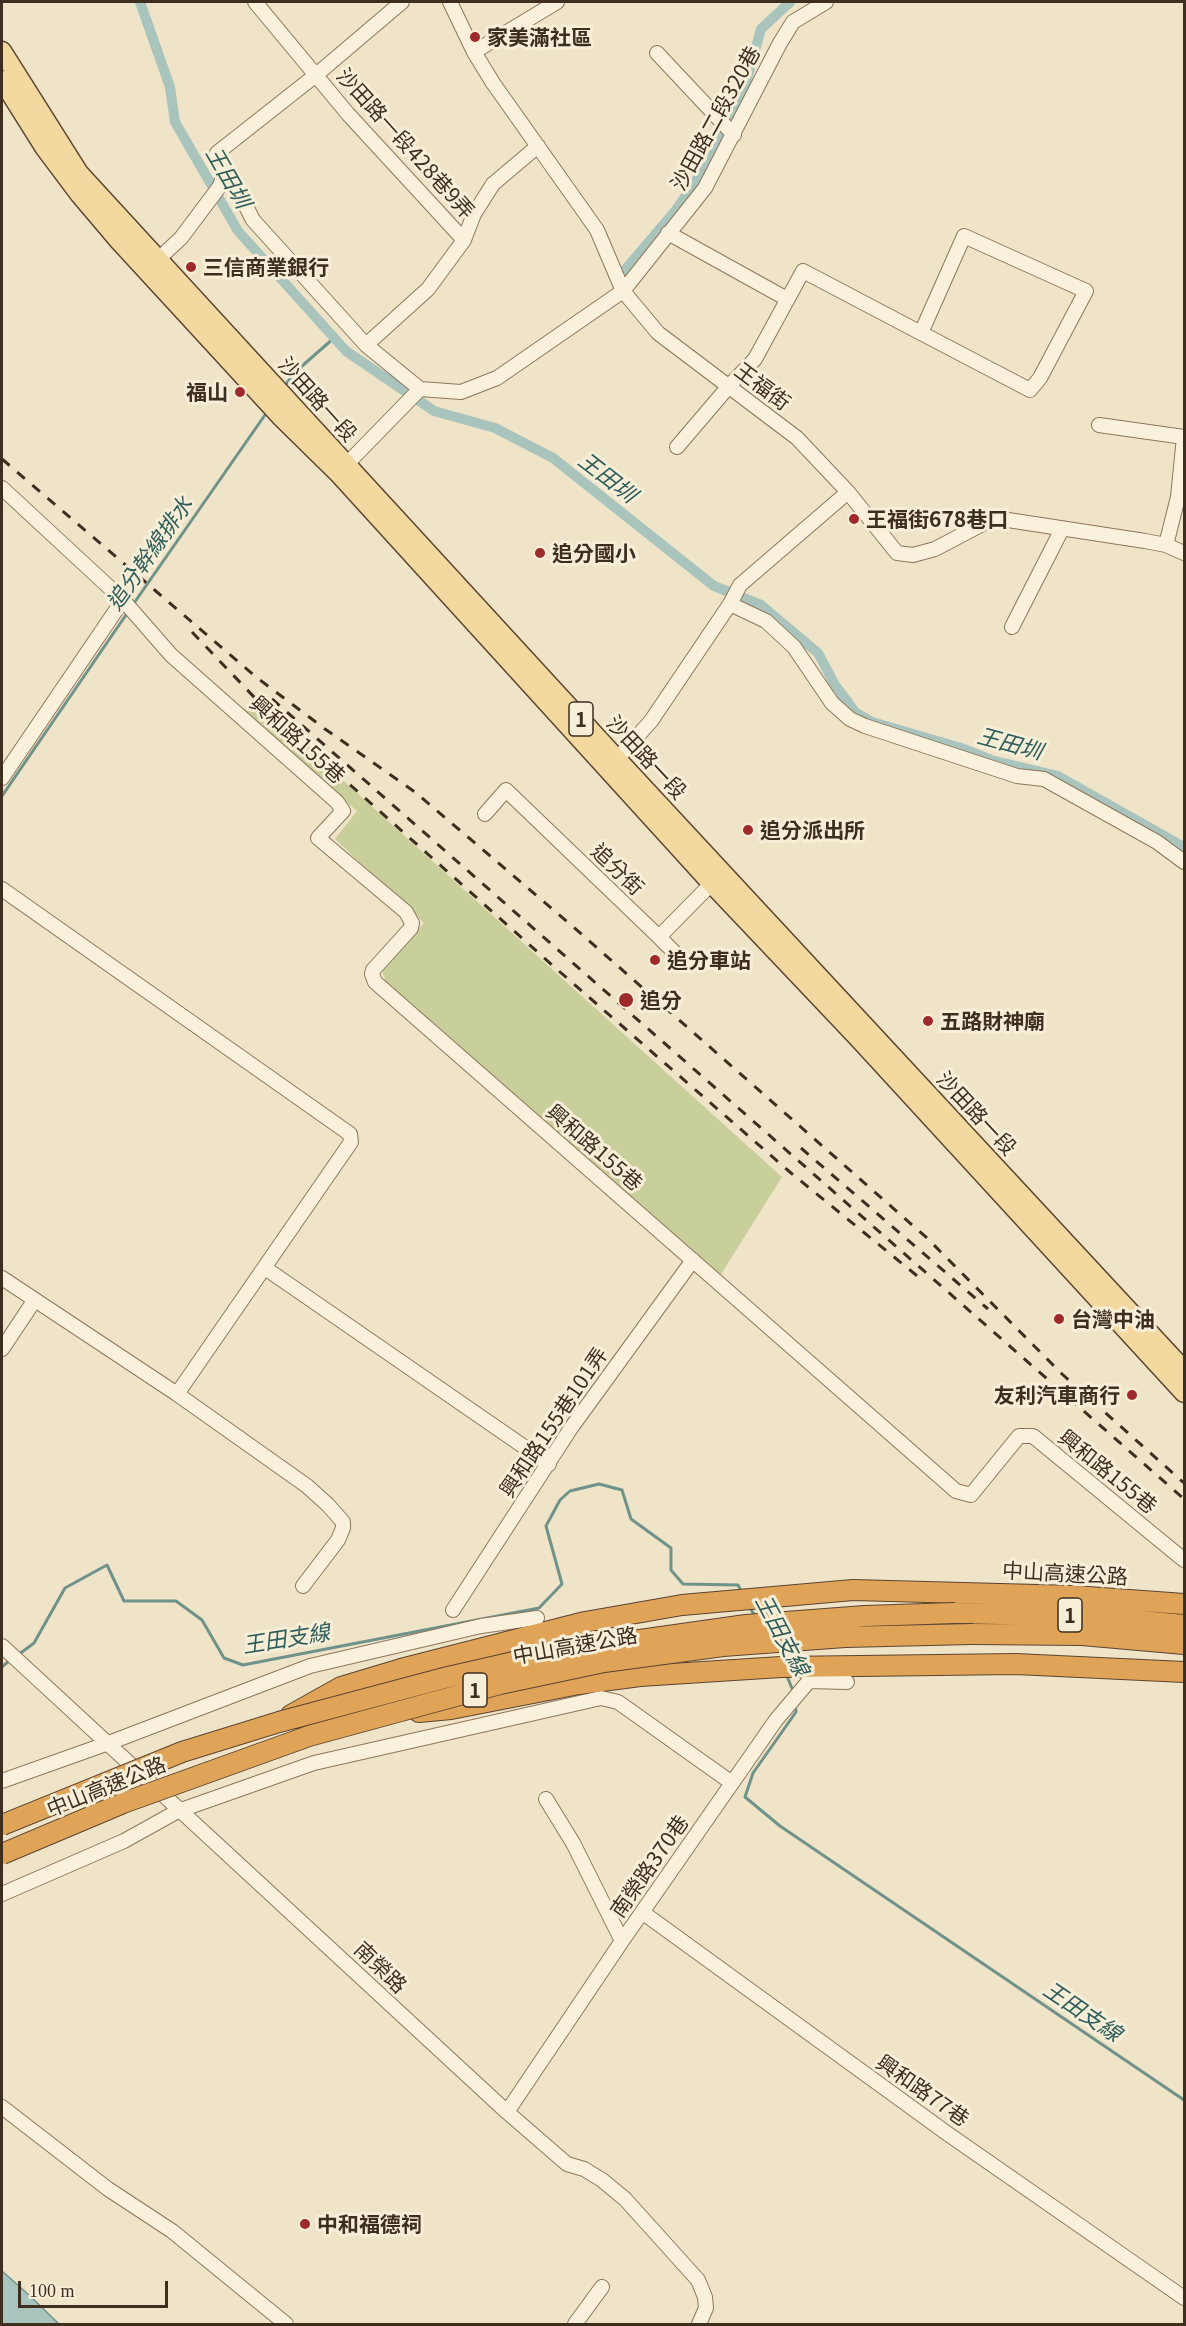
<!DOCTYPE html>
<html>
<head>
<meta charset="utf-8">
<style>
  body { margin:0 }
  #map { position:relative; width:1186px; height:2326px; overflow:hidden; background:#f0e4c8; font-family:Georgia,serif }
  canvas { display:block }
  .frame { position:absolute; inset:0; border:3px solid #3d2e20; pointer-events:none }
  .scale { position:absolute; left:18px; top:2281px; width:150px; height:27px; box-sizing:border-box; border:3px solid #3d2e20; border-top:0; padding-left:8px; font-size:18px; line-height:21px; white-space:nowrap; color:#3d2e20; -webkit-text-stroke:4px #f7eed8; paint-order:stroke }
</style>
</head>
<body>
<div id="map">
<canvas width="1186" height="2326"></canvas>
<div class="frame"></div>
<div class="scale">100 m</div>
</div>
<script>
const ctx = document.querySelector('canvas').getContext('2d');
ctx.lineJoin = 'round';
function fillPath(path, color) { ctx.fillStyle = color; ctx.fill(path, 'evenodd'); }
const shape = rows => new Path2D(rows.map(r => 'M' + r).join(''));
function stroke(path, color, width, dash) { ctx.strokeStyle = color; ctx.lineWidth = width; ctx.lineCap = dash ? 'butt' : 'round'; ctx.setLineDash(dash || []); ctx.stroke(path); }
function write(font, color, halo, rows, align = 'center') {
  ctx.font = font + ' Georgia,"Noto Sans TC",serif'; ctx.lineWidth = 6; ctx.setLineDash([]); ctx.textBaseline = 'middle'; ctx.strokeStyle = halo; ctx.fillStyle = color; for (const [text, x, y, turn = 0] of rows) {
    ctx.save(); ctx.translate(x, y); ctx.rotate((+turn || 0) * Math.PI / 180); ctx.textAlign = isNaN(turn) ? turn : align; if (halo) ctx.strokeText(text, 0, 0); ctx.fillText(text, 0, 0); ctx.restore();
  }
}
fillPath(shape([
  [253,699,782,1177,720,1276,386,983,382,970,424,923,335,839,357,811,242,712]
]), '#c9cf9b');
const water = shape([
  [2,2271,29,2295,59,2324,2,2324,2,2271]
]);
fillPath(water, '#a9c4bc');
stroke(water, '#6f938a', 1.5);
stroke(shape([
  [284,387,294,373,334,338],
  [132,606,267,412],
  [2,796,128,612],
  [749,1606,756,1618],
  [18,1655,34,1643,65,1588,107,1565,124,1601,176,1601,202,1620,224,1658,243,1665,539,1608,562,1584,546,1526,560,1500,570,1491,599,1484,622,1490,631,1519,671,1548,671,1570,683,1584,738,1585,742,1592],
  [2,1667,10,1660],
  [786,1674,794,1693],
  [795,1705,796,1712,753,1773,745,1797,780,1826,1184,2100]
]), '#6f938a', 3);
stroke(shape([
  [140,2,170,87,175,122,238,231,346,351,434,411,495,428,553,458,714,586,761,605,818,653,835,685,855,712,872,722,961,748,991,760,1058,776,1184,847],
  [625,270,676,210,712,157,742,97,761,29,790,2]
]), '#a9c4bc', 10);
const minor = shape([
  [255,2,348,114,464,240],
  [450,2,474,52,493,83,597,230,623,291,658,333,797,438,848,492,897,553,913,555,935,549,990,520,1008,520,1145,541,1166,545,1184,553],
  [474,52,557,2],
  [657,53,734,135],
  [226,167,253,220,366,345,420,389],
  [668,233,787,299],
  [151,266,181,238,220,186,226,167,217,153,316,75,402,2],
  [366,345,428,289,464,240,474,214,493,184,538,146],
  [1099,425,1184,437,1178,497,1166,545],
  [677,447,729,386,755,359,803,271,921,333,1030,390,1040,378,1086,291,964,236,921,333],
  [341,470,420,389,461,392,497,378,623,291,705,188,780,43,793,22,826,2],
  [2,488,123,600,171,655,337,802,343,811,318,838,406,912,412,923,411,928,373,970,372,974,375,982,956,1491,971,1495,1019,1436,1033,1436,1184,1560],
  [730,604,766,621,794,647,832,703,850,719,865,726,1017,776,1044,779,1157,842,1184,862],
  [1012,627,1062,529],
  [617,759,651,721,730,604,740,585,848,492],
  [2,778,123,600],
  [485,814,506,790,659,937,717,878],
  [2,889,350,1134,351,1142,177,1394],
  [659,937,686,964],
  [265,1268,549,1464],
  [2,1278,177,1394,307,1486,328,1505,343,1522,343,1528,338,1540,303,1586],
  [2,1349,34,1301],
  [453,1610,571,1428,693,1260],
  [2,1646,507,2112,567,2164,584,2169,602,2180,625,2199,698,2280,705,2297,706,2308,699,2324],
  [2,1781,106,1744,310,1666,481,1626,537,1618],
  [546,1799,573,1843,622,1941],
  [2,1894,124,1841,178,1811,314,1763,601,1698,618,1702,732,1783],
  [642,1912,948,2134,1184,2298],
  [2,2107,108,2189,172,2231,286,2324],
  [507,2112,622,1941,776,1720,809,1681,847,1682],
  [575,2324,602,2287]
]);
const major = shape([
  [2,51,79,173,617,759,1184,1370],
  [2,80,44,147,80,195,119,241,280,416,338,473,711,883,859,1039,1184,1393]
]);
const highway = shape([
  [955,1613,1087,1616,1184,1625],
  [973,1634,1082,1635,1184,1644],
  [419,1712,451,1709,579,1684,640,1676,781,1667,1016,1664,1184,1672],
  [291,1715,341,1687,401,1669,585,1622,682,1605,853,1590,1074,1596,1184,1604]
]);
stroke(minor, '#8d765c', 16);
stroke(major, '#5b4430', 21);
stroke(highway, '#5b4430', 22);
stroke(minor, '#faf1dc', 14);
stroke(major, '#f3d9a0', 18);
stroke(highway, '#e0a458', 20);
stroke(shape([
  [2,459,256,677,325,729,415,792,570,924,927,1238,1062,1374,1184,1483],
  [192,632,255,698,310,749,560,972,791,1173,921,1279],
  [272,699,1184,1499],
  [801,1148,988,1309]
]), '#3d2e20', 3, [10, 10]);
const highwayBridge = shape([
  [2,1825,182,1752,279,1722,448,1677,562,1651,746,1625,865,1616,955,1613],
  [2,1854,123,1803,309,1736,500,1684,604,1662,723,1646,845,1637,973,1634]
]);
stroke(highwayBridge, '#5b4430', 22, []);
stroke(highwayBridge, '#e0a458', 20);
for (const [x, y, r, color] of [
  [475,37,6,"#9e2a2b"],
  [191,267,6,"#9e2a2b"],
  [240,392,6,"#9e2a2b"],
  [854,519,6,"#9e2a2b"],
  [540,553,6,"#9e2a2b"],
  [748,830,6,"#9e2a2b"],
  [655,960,6,"#9e2a2b"],
  [626,1000,8,"#9e2a2b"],
  [928,1021,6,"#9e2a2b"],
  [1059,1319,6,"#9e2a2b"],
  [1132,1395,6,"#9e2a2b"],
  [305,2224,6,"#9e2a2b"]
]) { const dot = new Path2D(); dot.arc(x, y, r, 0, 2 * Math.PI); ctx.fillStyle = color; ctx.fill(dot); stroke(dot, '#f7eed8', 2); }
for (const [x, y, w] of [
  [581,719,24],
  [1070,1615,24],
  [475,1690,24]
]) { const box = new Path2D(); box.roundRect(x - w / 2, y - 17, w, 34, 4.5); ctx.fillStyle = '#f7eed8'; ctx.fill(box); stroke(box, '#3d2e20', 1.5); }
write('bold 20px', '#3d2e20', null, [
  ["1",581,719],
  ["1",1070,1615],
  ["1",475,1690]
]);
write('bold 21px', '#3d2e20', '#f7eed8', [
  ["家美滿社區",487,37],
  ["三信商業銀行",203,267],
  ["福山",228,392,"right"],
  ["王福街678巷口",866,519],
  ["追分國小",552,553],
  ["追分派出所",760,830],
  ["追分車站",667,960],
  ["追分",640,1000],
  ["五路財神廟",940,1021],
  ["台灣中油",1071,1319],
  ["友利汽車商行",1120,1395,"right"],
  ["中和福德祠",317,2224]
], 'left');
write('21px', '#3d2e20', '#f7eed8', [
  ["沙田路二段320巷",715,118,-61],
  ["沙田路一段428巷9弄",406,143,48],
  ["王福街",763,386,37],
  ["沙田路一段",318,399,48],
  ["興和路155巷",298,739,42],
  ["沙田路一段",647,757,47],
  ["追分街",618,869,44],
  ["沙田路一段",977,1113,47],
  ["興和路155巷",595,1147,41],
  ["興和路155巷101弄",553,1422,-56],
  ["興和路155巷",1108,1471,39],
  ["中山高速公路",1065,1573,3],
  ["中山高速公路",575,1645,-10],
  ["中山高速公路",106,1786,-22],
  ["南榮路370巷",649,1866,-55],
  ["南榮路",381,1967,44],
  ["興和路77巷",923,2090,35]
]);
write('italic 22px', '#2f5d5a', '#f7eed8', [
  ["王田圳",229,177,60],
  ["王田圳",608,477,38],
  ["追分幹線排水",149,553,-55],
  ["王田圳",1010,743,15],
  ["王田支線",783,1635,62],
  ["王田支線",286,1638,-9],
  ["王田支線",1083,2011,34]
]);
</script>
</body>
</html>
